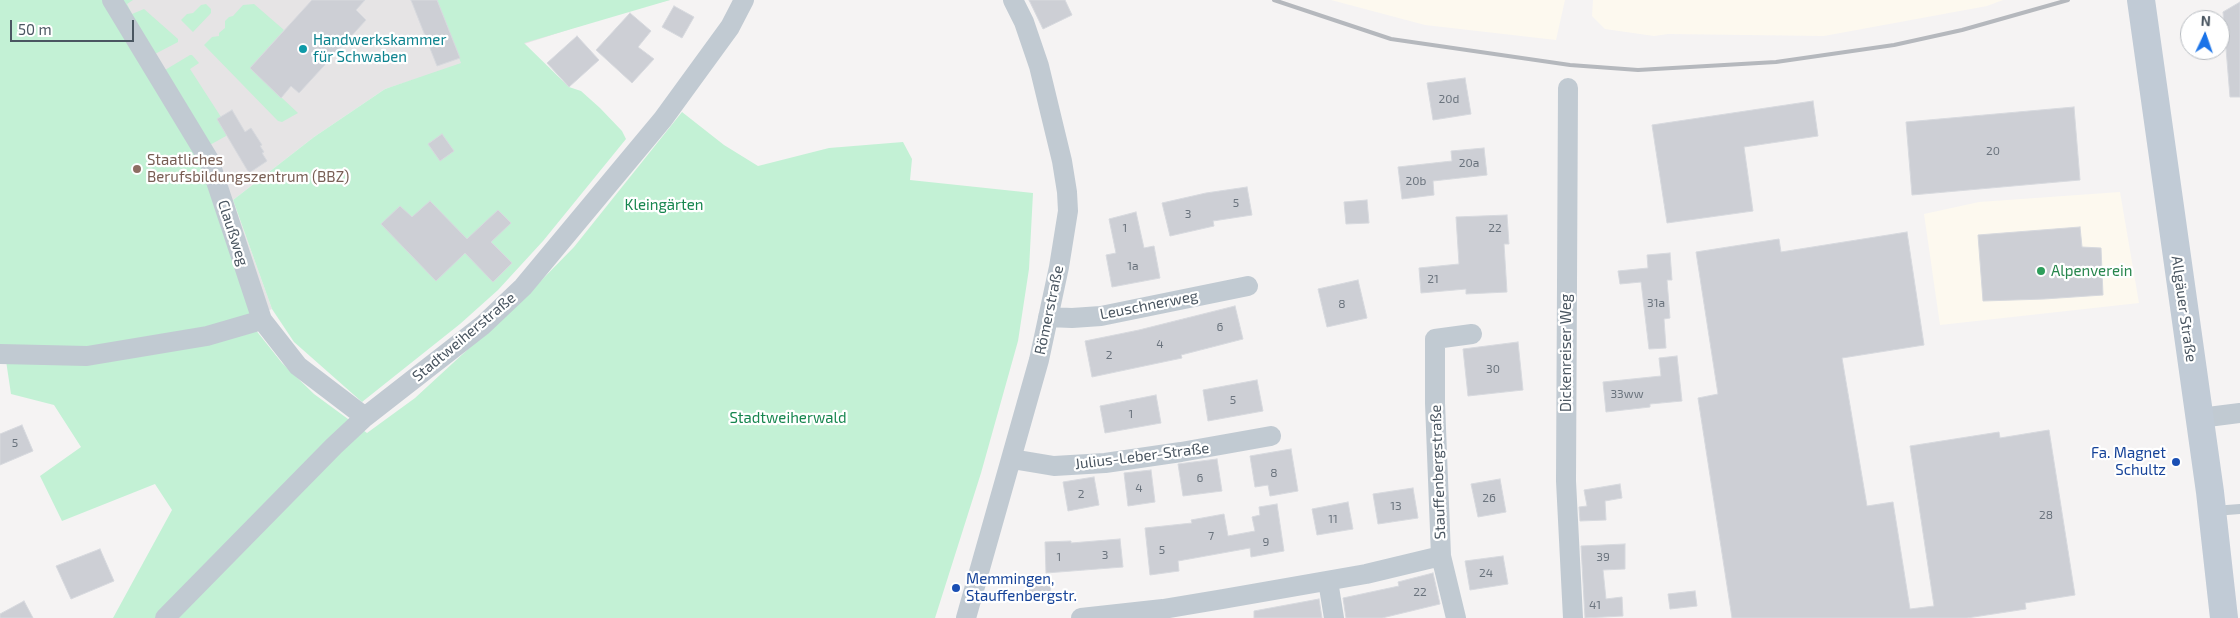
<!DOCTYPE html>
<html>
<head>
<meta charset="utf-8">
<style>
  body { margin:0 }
  #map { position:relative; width:2240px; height:618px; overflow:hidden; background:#f5f3f3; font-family:"Exo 2",sans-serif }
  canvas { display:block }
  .north { position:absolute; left:2180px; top:10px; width:50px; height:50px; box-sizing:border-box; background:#fff; border:1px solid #b7bbc0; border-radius:50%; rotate:3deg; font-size:14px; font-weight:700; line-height:20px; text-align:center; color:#4a5661 }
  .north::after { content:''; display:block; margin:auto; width:18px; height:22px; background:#1a73e8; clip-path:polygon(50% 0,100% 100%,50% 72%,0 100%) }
  .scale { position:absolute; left:10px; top:20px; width:124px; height:22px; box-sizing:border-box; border:2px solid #4a5661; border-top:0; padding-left:6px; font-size:15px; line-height:18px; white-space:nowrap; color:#4a5661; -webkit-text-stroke:4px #fff; paint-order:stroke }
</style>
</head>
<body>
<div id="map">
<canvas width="2240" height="618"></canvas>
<div class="north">N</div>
<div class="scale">50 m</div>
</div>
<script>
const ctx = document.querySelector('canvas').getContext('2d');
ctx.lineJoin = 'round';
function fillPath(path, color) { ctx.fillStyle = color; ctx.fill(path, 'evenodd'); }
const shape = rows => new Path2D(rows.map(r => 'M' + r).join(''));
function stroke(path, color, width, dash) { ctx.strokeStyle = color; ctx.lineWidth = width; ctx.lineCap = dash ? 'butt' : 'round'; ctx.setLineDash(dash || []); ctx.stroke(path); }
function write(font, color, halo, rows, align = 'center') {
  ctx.font = font + ' "Exo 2",sans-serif'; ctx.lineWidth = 4.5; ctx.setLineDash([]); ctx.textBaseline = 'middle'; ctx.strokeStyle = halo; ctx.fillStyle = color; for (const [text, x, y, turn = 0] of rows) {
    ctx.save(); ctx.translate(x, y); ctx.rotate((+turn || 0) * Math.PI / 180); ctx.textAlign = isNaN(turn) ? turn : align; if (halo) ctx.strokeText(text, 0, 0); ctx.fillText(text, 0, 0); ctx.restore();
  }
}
fillPath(shape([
  [1331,0,1565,0,1556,40,1425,25],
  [1593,0,2003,0,1987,6,1824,36,1668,34,1654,36,1605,29,1592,16],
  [2120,192,2139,303,1940,325,1924,214,1979,202]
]), '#fdf9ef');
fillPath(shape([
  [0,0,670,0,617,14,385,89,314,137,233,200,272,309,246,319,0,342]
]), '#e6e4e5');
fillPath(shape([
  [0,0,111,0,209,160,262,320,251,324,282,363,314,394,367,433,415,398,529,293,574,247,682,112,724,145,758,166,829,148,903,142,912,159,910,180,1033,193,1029,269,1018,341,981,473,935,618,113,618,172,510,155,484,62,521,40,476,81,447,54,405,11,394,5,354,0,354],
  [120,0,133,0,127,4,132,14,144,9,178,39,178,42,155,54],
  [437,0,670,0,524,43,569,87,581,91,600,108,622,131,626,139,543,241,498,290,460,324,362,402,294,342,272,309,233,200,314,137,385,89,461,63],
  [206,4,211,9,211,13,193,32,181,20,187,14,193,13,201,5],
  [254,4,284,30,250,68,298,113,282,122,278,121,204,45,212,37,219,36,219,33,225,28,225,21,229,17,233,16,243,5],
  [190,55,192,55,199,63,190,69,221,117,226,134,226,136,208,146,165,70]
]), '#c3f1d5');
const building = shape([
  [312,0,365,0,356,10,366,20,299,93,291,86,281,98,250,68,312,0],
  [411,0,437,0,460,58,437,66,411,0],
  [1029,0,1065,0,1072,15,1043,29,1029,0],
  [2240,2,2240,97,2230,97,2223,12,2240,2],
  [674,6,694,17,682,38,662,27,674,6],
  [630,13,651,31,638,47,654,59,632,83,596,50,630,13],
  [577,36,599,60,569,87,547,63,577,36],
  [1465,78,1471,114,1433,120,1427,83,1465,78],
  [1813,101,1818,136,1744,147,1753,211,1667,223,1652,125,1813,101],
  [2074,107,2080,180,1912,195,1906,122,2074,107],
  [232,110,245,132,251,128,262,145,260,146,264,152,262,153,267,161,249,173,217,119,232,110],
  [442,134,454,151,440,161,428,144,442,134],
  [1484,148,1487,175,1433,181,1434,195,1402,199,1398,167,1452,161,1451,151,1484,148],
  [1247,187,1252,215,1213,221,1214,226,1170,236,1162,203,1206,193,1247,187],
  [1367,200,1369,223,1346,224,1344,202,1367,200],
  [430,201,467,239,498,210,511,223,491,242,512,263,493,282,465,253,436,281,381,224,400,206,412,217,430,201],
  [1136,212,1144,248,1154,246,1160,278,1112,287,1106,255,1116,253,1109,219,1136,212],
  [1507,215,1509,244,1504,244,1507,292,1466,294,1466,289,1421,293,1419,268,1459,264,1456,217,1507,215],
  [2080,227,2082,247,2101,248,2103,295,2044,299,1983,301,1978,235,2080,227],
  [1907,232,1924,345,1842,358,1867,506,1893,502,1910,609,1934,606,1910,446,1999,432,2000,438,2049,430,2075,595,2025,603,2026,609,1967,618,1732,618,1698,398,1718,394,1696,252,1779,239,1781,252,1907,232],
  [1670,253,1672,280,1667,280,1670,318,1664,319,1666,348,1649,349,1641,282,1620,284,1618,271,1648,268,1647,255,1670,253],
  [1358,280,1367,318,1327,327,1318,289,1358,280],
  [1235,306,1243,339,1181,355,1182,358,1092,377,1085,341,1139,330,1235,306],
  [1518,342,1523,390,1468,396,1463,349,1518,342],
  [1677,356,1682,401,1650,404,1650,407,1606,412,1603,382,1661,376,1659,358,1677,356],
  [1257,380,1263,411,1208,421,1203,390,1257,380],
  [1156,395,1161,423,1105,433,1100,406,1156,395],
  [22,425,33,451,0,465,0,434,22,425],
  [1291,449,1298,491,1270,496,1268,485,1255,487,1250,456,1291,449],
  [1217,459,1222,491,1183,496,1178,464,1217,459],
  [1151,470,1155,502,1128,506,1124,473,1151,470],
  [1094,477,1099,505,1068,511,1063,482,1094,477],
  [1500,479,1506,512,1478,517,1471,484,1500,479],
  [1620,484,1622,498,1605,501,1606,520,1580,521,1579,507,1587,506,1584,490,1620,484],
  [1413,488,1418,518,1378,524,1373,494,1413,488],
  [1348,502,1353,529,1317,535,1312,509,1348,502],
  [1277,504,1284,551,1251,557,1250,548,1178,561,1179,571,1150,575,1145,528,1192,523,1191,520,1224,514,1228,536,1255,531,1252,517,1260,515,1259,507,1277,504],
  [1120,539,1123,567,1046,573,1045,542,1071,541,1071,543,1120,539],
  [1625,544,1625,569,1603,570,1606,599,1622,597,1623,616,1585,618,1581,546,1625,544],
  [100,549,114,581,71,599,56,566,100,549],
  [1503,556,1508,584,1470,590,1465,561,1503,556],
  [1433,573,1440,604,1382,618,1346,618,1343,598,1399,586,1398,582,1433,573],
  [1050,580,1051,597,1030,599,1028,583,1050,580],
  [1695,591,1697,606,1670,609,1668,594,1695,591],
  [1319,599,1322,618,1254,618,1254,611,1319,599],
  [24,601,33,618,0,618,0,614,24,601]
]);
fillPath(building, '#cdcfd5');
stroke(building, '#d7d9de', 1);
stroke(shape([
  [2214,511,2240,509]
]), '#c1cad2', 10);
stroke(shape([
  [112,0,209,160,262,320,298,366,365,417],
  [1568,88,1566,481,1573,618],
  [1048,317,1072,318,1101,316,1248,286],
  [0,354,87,356,207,336,262,320],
  [2200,418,2240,413],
  [1012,459,1054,466,1105,463,1181,452,1271,436],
  [1441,556,1456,618],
  [1328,581,1334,618],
  [165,618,334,446,365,417,483,325,523,287,663,119,730,27,744,0],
  [966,618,1039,360,1059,267,1068,211,1067,192,1062,161,1039,66,1024,22,1013,0],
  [1081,618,1163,609,1223,599,1366,574,1441,556,1435,403,1435,339,1472,334]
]), '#c1cad2', 20);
stroke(shape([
  [2141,0,2210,492,2224,618]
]), '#c1cbd6', 28);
stroke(shape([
  [1274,0,1391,39,1570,65,1638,70,1776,62,1894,45,1962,30,2068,0]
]), '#b5b8bd', 4);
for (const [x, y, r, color] of [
  [303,49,5,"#0f9aa8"],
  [137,169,5,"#8d6e63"],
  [2041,271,5,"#2e9e5b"],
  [2176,462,5,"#1a4fb4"],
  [956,588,5,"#1a4fb4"]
]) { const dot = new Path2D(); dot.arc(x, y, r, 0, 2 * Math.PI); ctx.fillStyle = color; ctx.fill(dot); stroke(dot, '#fff', 2); }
write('12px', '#6b747e', null, [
  ["20d",1449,99],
  ["20",1993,151],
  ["20a",1469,163],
  ["20b",1416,181],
  ["5",1236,203],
  ["3",1188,214],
  ["1",1125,228],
  ["22",1495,228],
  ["1a",1133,266],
  ["21",1433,279],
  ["31a",1656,303],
  ["8",1342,304],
  ["6",1220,327],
  ["4",1160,344],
  ["2",1109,355],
  ["30",1493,369],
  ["33ww",1627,394],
  ["5",1233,400],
  ["1",1131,414],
  ["5",15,443],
  ["8",1274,473],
  ["6",1200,478],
  ["4",1139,488],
  ["2",1081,494],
  ["26",1489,498],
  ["13",1396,506],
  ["28",2046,515],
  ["11",1333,519],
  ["7",1211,536],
  ["9",1266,542],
  ["5",1162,550],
  ["3",1105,555],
  ["1",1059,557],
  ["39",1603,557],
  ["24",1486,573],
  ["22",1420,592],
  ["41",1595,605]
]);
write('15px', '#0d838f', '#fff', [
  ["Handwerkskammer",313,40],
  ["für Schwaben",313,57]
], 'left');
write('15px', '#785e54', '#fff', [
  ["Staatliches",147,160],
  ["Berufsbildungszentrum (BBZ)",147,177]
], 'left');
write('15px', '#17864f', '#fff', [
  ["Kleingärten",664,205],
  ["Stadtweiherwald",788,418]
]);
write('15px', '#4a5661', '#fff', [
  ["Claußweg",233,233,72],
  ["Leuschnerweg",1149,305,-11],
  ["Allgäuer Straße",2184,309,82],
  ["Römerstraße",1049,310,-78],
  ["Stadtweiherstraße",464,337,-40],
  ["Dickenreiser Weg",1566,353,-90],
  ["Julius-Leber-Straße",1142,456,-7],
  ["Stauffenbergstraße",1438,472,-92]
]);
write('15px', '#27864d', '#fff', [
  ["Alpenverein",2051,271]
], 'left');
write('15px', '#164399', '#fff', [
  ["Fa. Magnet",2166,453],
  ["Schultz",2166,470],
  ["Memmingen,",966,579,"left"],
  ["Stauffenbergstr.",966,596,"left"]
], 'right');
</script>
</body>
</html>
